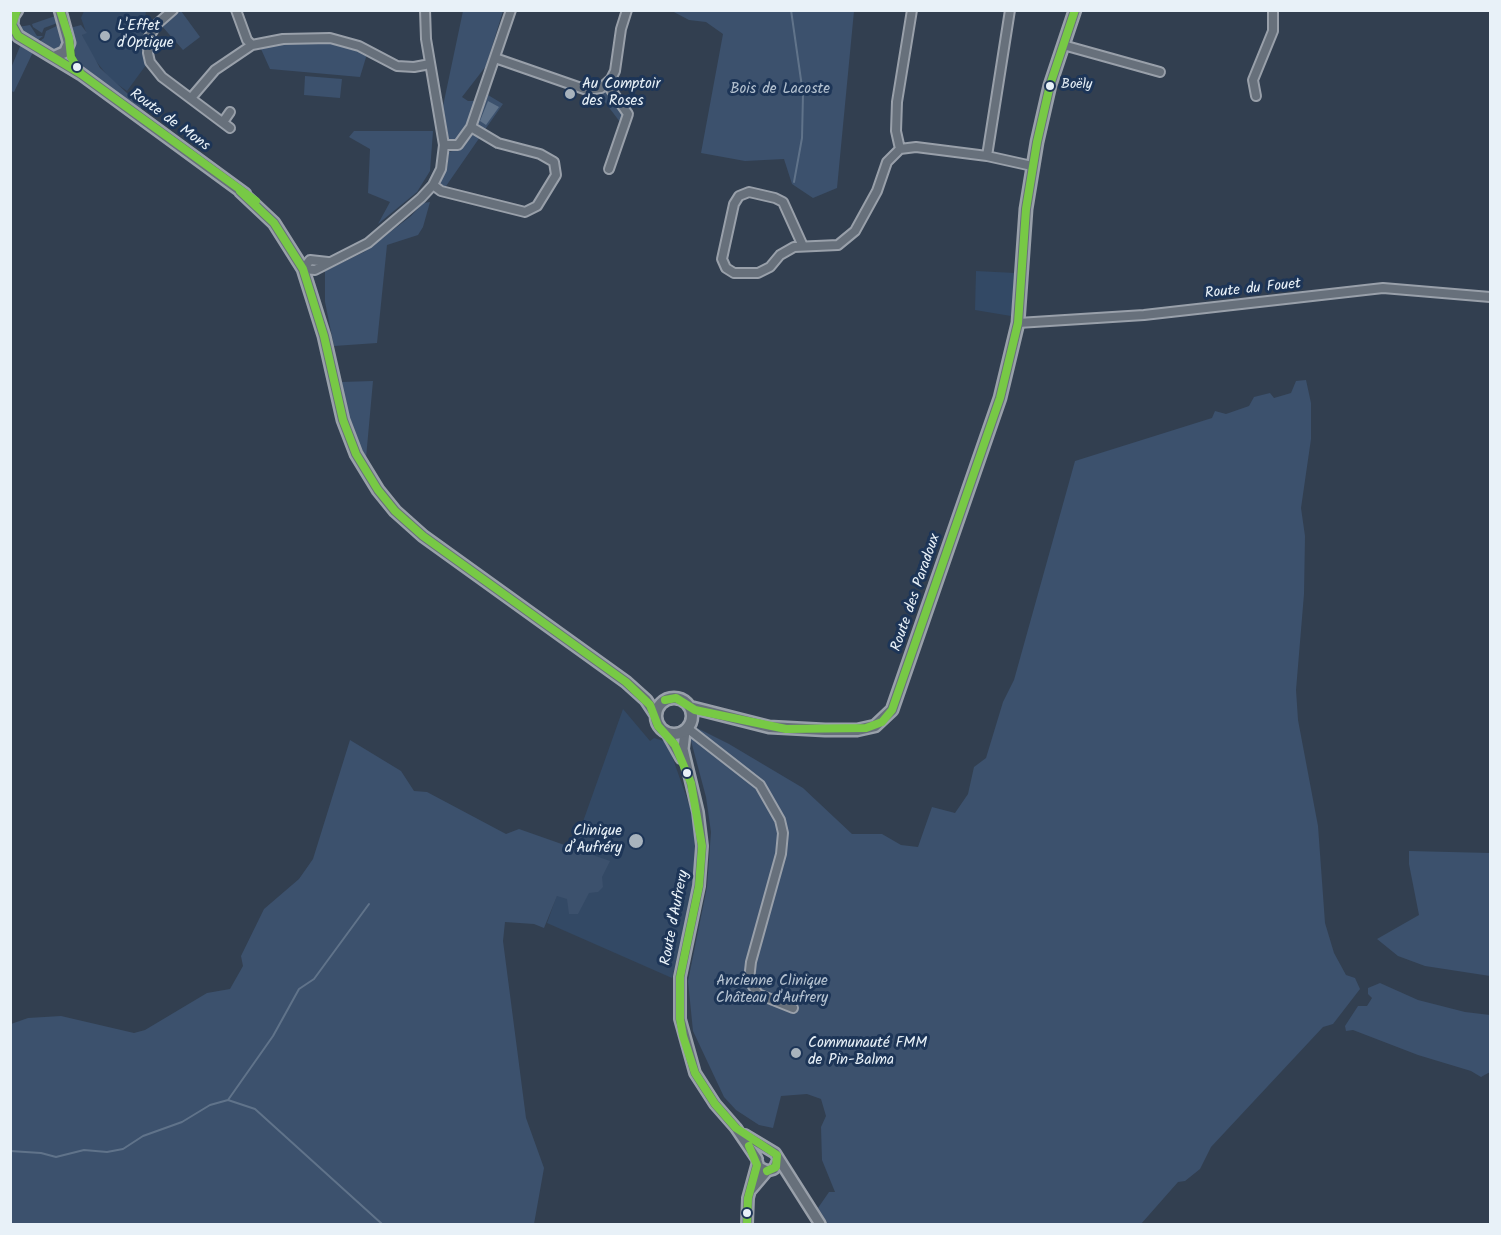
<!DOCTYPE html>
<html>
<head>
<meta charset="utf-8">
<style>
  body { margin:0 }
  #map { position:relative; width:1501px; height:1235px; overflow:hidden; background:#323f50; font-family:Kalam,sans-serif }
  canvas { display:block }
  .frame { position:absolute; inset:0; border:12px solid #e8f1f8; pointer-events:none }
</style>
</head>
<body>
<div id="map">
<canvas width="1501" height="1235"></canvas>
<div class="frame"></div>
</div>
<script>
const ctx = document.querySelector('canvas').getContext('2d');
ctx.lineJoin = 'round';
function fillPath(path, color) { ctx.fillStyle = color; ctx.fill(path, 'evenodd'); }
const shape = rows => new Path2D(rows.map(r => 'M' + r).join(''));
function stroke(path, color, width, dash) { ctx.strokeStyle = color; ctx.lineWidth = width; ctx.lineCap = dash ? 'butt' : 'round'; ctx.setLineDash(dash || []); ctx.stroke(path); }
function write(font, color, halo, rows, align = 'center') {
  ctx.font = font + ' Kalam,sans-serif'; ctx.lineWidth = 6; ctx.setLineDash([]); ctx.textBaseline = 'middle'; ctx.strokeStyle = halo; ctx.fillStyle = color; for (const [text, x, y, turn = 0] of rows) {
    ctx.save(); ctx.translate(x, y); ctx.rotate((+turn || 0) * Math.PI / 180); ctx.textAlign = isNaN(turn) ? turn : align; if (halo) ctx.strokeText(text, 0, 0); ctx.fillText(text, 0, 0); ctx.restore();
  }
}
fillPath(shape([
  [84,11,146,11,142,46,146,65,127,91,110,79,92,56,82,35,86,32,81,18],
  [976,271,1015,273,1011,316,975,310],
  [623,709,650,741,654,738,667,742,691,810,695,834,694,872,687,920,672,978,547,923]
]), '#334965');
fillPath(shape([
  [181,11,200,37,183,50,161,25],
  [463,11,503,11,486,66,462,97,468,101,477,101,467,128,453,142,449,140,443,106],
  [672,11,854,11,837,188,813,198,792,184,784,159,745,161,701,153,723,34,706,22,689,20],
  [58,15,60,22,44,28,42,33,33,27,32,24],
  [61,24,65,45,55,54,36,44,44,38,46,31],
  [30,25,37,36,43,36,34,43,21,34,18,27],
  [81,25,87,33,82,35,100,68,142,107,139,112,91,76,76,59,70,28],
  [312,40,329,42,367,54,360,77,270,69,261,49,288,42],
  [21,44,33,52,14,92,11,91,11,68],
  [305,76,342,79,340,98,304,95],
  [608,89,626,114,620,122,598,93],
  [488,95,503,104,484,131,477,124],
  [354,131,433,131,430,171,417,192,378,224,390,202,368,193,370,149,349,137],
  [472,135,480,137,444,189,440,184,447,168,449,152,460,149],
  [430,202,423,227,418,235,387,245,377,343,334,346,325,302,325,271,364,252,411,216,423,203],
  [1306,380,1311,403,1311,439,1301,508,1305,536,1304,594,1296,690,1298,720,1318,826,1325,923,1334,953,1346,975,1355,978,1360,989,1333,1024,1323,1027,1211,1147,1200,1169,1185,1181,1178,1182,1141,1224,828,1224,818,1208,829,1192,835,1192,822,1160,821,1127,826,1116,821,1099,807,1094,781,1096,773,1128,759,1125,736,1110,724,1097,693,1031,688,981,707,887,711,832,706,797,690,737,697,728,729,744,803,788,852,834,882,834,901,845,918,847,932,807,955,813,968,794,974,767,986,758,1003,702,1014,680,1075,461,1212,418,1215,411,1226,414,1249,406,1254,397,1270,393,1274,398,1291,393,1296,381],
  [373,381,366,458,348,420,341,382],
  [350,740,401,771,414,791,427,792,506,834,519,829,610,861,602,877,603,887,598,892,589,893,578,914,569,914,567,899,557,896,544,928,534,924,505,922,503,941,526,1118,544,1168,534,1224,11,1224,11,1024,28,1018,61,1016,134,1033,145,1030,207,993,230,989,243,966,241,956,264,909,299,879,313,859],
  [1409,851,1490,853,1490,976,1425,966,1398,956,1377,939,1419,915,1409,864],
  [1380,983,1418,1000,1465,1012,1490,1015,1490,1072,1481,1077,1471,1071,1418,1055,1353,1030,1346,1031,1345,1026,1358,1006,1367,1006,1372,998,1368,994,1368,988]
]), '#3c516d');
fillPath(shape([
  [488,101,499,107,486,125,480,121]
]), '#60738a');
stroke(shape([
  [791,10,803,94,802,138,794,182],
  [228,1100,255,1109,382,1224],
  [10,1151,41,1153,56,1157,84,1150,107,1152,123,1149,143,1136,182,1122,210,1105,228,1100,273,1036,299,989,314,979,369,904]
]), '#60738a', 2);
const minor = shape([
  [173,10,157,24,149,37,148,53,150,62,162,77,230,128],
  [236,10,247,40,252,45],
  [1063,45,1160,72],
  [495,58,587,90,601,88,611,79,615,71,621,29,627,10],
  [607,84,628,114,609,169],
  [1256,96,1253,80,1273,31,1273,10],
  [191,98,215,70,252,45,283,39,330,38,359,46,397,66,414,67,430,64],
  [223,122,230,112],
  [444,145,458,145,471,127,511,10],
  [900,149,916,147,987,156,1032,166],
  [987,156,1010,10],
  [433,185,441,191,525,212,537,206,556,175,554,162,540,154,498,143,471,127],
  [802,244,783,202,775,198,749,192,739,196,734,204,722,259,726,268,734,273,758,273,770,267,780,255,794,247,838,245,855,231,877,191,887,162,900,149,896,131,897,102,912,10],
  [328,262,310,260,303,269,315,270,368,243,421,198,433,185,441,169,444,145,426,39,425,10],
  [1018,323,1144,315,1383,288,1490,297],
  [687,728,760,785,780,820,783,833,781,854,751,962,749,980,758,994,793,1008]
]);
const tertiary = shape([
  [685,731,683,749,698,812,702,846,699,886,680,977,680,1019,695,1073,715,1104,736,1128,757,1159],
  [667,733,681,758],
  [745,1135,775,1153,820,1224],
  [757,1161,759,1167,767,1171,774,1169,778,1160],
  [750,1191,767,1171],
  [747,1224,748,1198,757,1165]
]);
const secondary = shape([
  [17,10,13,16,12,25,18,36,81,74,245,194],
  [54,57,65,52,69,43,60,10],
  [240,191,274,223,303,269,324,336,343,420,356,454,378,490,395,511,423,536,626,682,646,700,656,715],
  '656 716a18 18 0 1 1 36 0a18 18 0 1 1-36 0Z',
  [690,707,769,727,825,730,857,730,875,726,892,710,1000,398,1018,323,1026,209,1037,142,1050,85,1075,10]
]);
stroke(minor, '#99a0aa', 12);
stroke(tertiary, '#99a0aa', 14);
stroke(secondary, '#99a0aa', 15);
stroke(minor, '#67707b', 8);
stroke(tertiary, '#67707b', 9);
stroke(secondary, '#67707b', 10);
stroke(shape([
  [17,10,12,25,18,36,81,74,256,201],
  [60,10,69,38,71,57,81,74],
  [240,191,274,223,303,269,324,336,343,420,356,454,378,490,395,511,423,536,626,682,650,705,658,726,675,745,691,783,702,846,699,886,680,977,680,1019,683,1036,695,1073,715,1104,736,1128,777,1155,776,1167,767,1171],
  [665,700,676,698,695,710,786,729,866,728,882,722,892,710,1000,398,1018,323,1026,209,1037,142,1050,85,1075,10],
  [747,1224,748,1198,757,1165,749,1146]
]), '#77c945', 8);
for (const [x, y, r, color] of [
  [105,36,6,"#a8b3bd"],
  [77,67,5,"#e8f1f8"],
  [1050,86,5,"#e8f1f8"],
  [570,94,6,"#a8b3bd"],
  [687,773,5,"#e8f1f8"],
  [636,841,8,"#a8b3bd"],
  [796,1053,6,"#a8b3bd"],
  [747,1213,5,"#e8f1f8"]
]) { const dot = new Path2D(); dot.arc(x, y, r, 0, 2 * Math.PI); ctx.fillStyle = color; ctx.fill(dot); stroke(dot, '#1d3557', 2); }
write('14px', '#e8f1f8', '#1d3557', [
  ["Boëly",1061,86]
], 'left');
write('15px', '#e8f1f8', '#1d3557', [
  ["L'Effet",117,27],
  ["d'Optique",117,44],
  ["Au Comptoir",582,85],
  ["des Roses",582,102],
  ["Clinique",622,832,"right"],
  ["d’Aufréry",622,849,"right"],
  ["Communauté FMM",808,1044],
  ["de Pin-Balma",808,1061]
], 'left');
write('15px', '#b5c2d0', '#1d3557', [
  ["Bois de Lacoste",780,90],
  ["Ancienne Clinique",772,982],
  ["Château d'Aufrery",772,999]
]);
write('15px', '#e8f1f8', '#1d3557', [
  ["Route de Mons",169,121,36],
  ["Route du Fouet",1253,290,-6],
  ["Route des Paradoux",917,593,-71],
  ["Route d'Aufrery",676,918,-79]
]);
</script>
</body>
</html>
